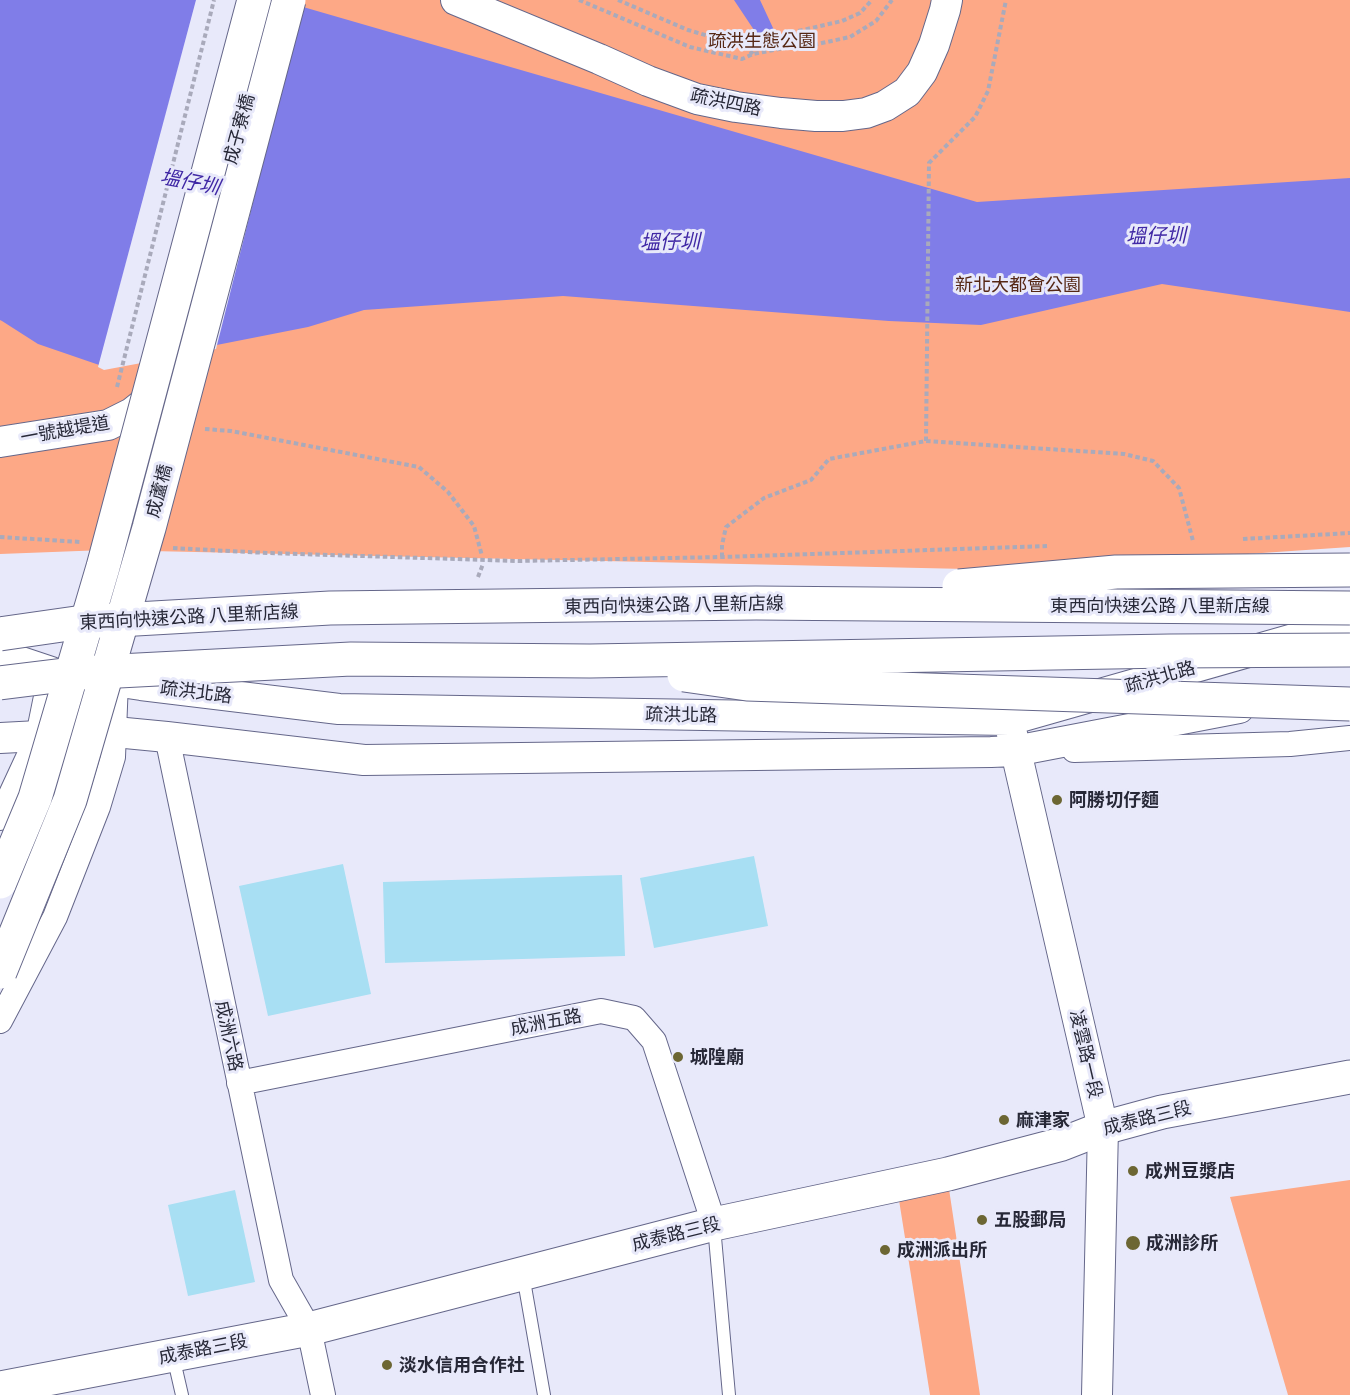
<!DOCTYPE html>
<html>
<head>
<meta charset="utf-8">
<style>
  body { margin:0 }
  canvas { display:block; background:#e8e9fa }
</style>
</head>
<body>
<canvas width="1350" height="1395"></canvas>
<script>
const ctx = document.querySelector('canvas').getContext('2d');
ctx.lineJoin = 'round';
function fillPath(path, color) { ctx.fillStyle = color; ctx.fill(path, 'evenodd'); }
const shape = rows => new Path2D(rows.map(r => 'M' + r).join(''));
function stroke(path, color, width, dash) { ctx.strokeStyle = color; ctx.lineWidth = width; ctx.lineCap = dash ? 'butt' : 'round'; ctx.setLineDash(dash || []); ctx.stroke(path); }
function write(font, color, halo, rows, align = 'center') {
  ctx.font = font + ' Barlow,"Noto Sans TC",sans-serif'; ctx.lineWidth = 6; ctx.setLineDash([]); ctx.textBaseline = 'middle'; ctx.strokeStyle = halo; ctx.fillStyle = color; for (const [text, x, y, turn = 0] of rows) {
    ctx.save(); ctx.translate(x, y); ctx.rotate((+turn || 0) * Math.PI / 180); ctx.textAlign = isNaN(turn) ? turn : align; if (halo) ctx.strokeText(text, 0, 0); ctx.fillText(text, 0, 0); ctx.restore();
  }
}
fillPath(shape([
  [0,0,1350,0,1350,547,1012,570,105,550,0,554],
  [1350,1180,1350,1395,1288,1395,1230,1197],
  [949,1189,980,1395,930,1395,899,1200]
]), '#fda886');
fillPath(shape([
  [0,0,279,0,977,202,1350,178,1350,312,1162,284,981,325,889,321,563,296,364,310,308,327,105,367,38,344,2,321,0,320],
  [734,0,760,0,780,43,764,45]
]), '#807de8');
fillPath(shape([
  [196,0,290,0,303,4,216,349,104,370,98,367]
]), '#e8e9fa');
fillPath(shape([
  [754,856,768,926,654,948,640,878],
  [343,864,371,994,268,1016,239,886],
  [622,875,625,956,385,963,383,882],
  [235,1190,255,1282,188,1296,168,1205]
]), '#a8dff3');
const service = shape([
  [714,1226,729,1395],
  [523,1275,544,1395],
  [173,1356,182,1395]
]);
const minor = shape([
  [167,737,281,1280,309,1329,323,1395],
  [1074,750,1290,744,1350,738],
  [0,818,38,736,51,672],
  [0,1021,55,917,98,807,113,757,116,681],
  [239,1083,601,1011,634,1018,654,1041,714,1224]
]);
const tertiary = shape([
  [456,0,599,59,648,81,697,99,736,107,781,113,816,116,843,116,866,113,885,106,907,92,922,72,934,45,945,10,947,0],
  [0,442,108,425,132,413,142,405,162,384,176,362,199,275],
  [0,655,51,672],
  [107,680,141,685,339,709,1009,720,1350,623],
  [1012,734,1103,1128,1097,1395],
  [0,738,115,732,167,737,364,760,991,752,1015,751,1239,708]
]);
const secondary = shape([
  [0,1388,309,1329,714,1224,948,1174,1062,1144,1103,1128,1162,1112,1350,1077]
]);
stroke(service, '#65678a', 14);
stroke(minor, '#65678a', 26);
stroke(tertiary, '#65678a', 32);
stroke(secondary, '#65678a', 35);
stroke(shape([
  [579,0,690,47,742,59,753,54,784,48,799,48,850,37,876,21,892,0],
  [618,0,688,30,746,47,753,54],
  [784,47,794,32,842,21,860,13,872,0],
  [117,387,214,0],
  [205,429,231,431,419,467,448,492,474,526,482,556],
  [926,441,929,163,975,117,988,91,1006,0],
  [0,537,81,542],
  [1243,539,1350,533],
  [173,548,267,553,518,561,722,557,1050,546],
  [722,557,722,545,726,527,764,498,811,480,829,459,926,441,1124,454,1153,461,1179,488,1193,541],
  [478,577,483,564]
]), '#a9aabb', 4, [4.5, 3]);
stroke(service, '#fff', 12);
stroke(minor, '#fff', 24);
stroke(tertiary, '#fff', 30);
stroke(secondary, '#fff', 33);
const secondaryBridge = shape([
  [0,882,35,798,103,567,254,0],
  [0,972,70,800,149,528,289,0]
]);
const trunkBridge = shape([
  [959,586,1116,572,1350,570],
  [0,634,83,622,330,608,756,603,1350,608],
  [684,675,747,684,1350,704],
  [0,683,80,673,351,659,590,661,1170,651,1350,650]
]);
stroke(secondaryBridge, '#65678a', 35, []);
stroke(trunkBridge, '#65678a', 35, []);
stroke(secondaryBridge, '#fff', 33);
stroke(trunkBridge, '#fff', 33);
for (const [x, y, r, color] of [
  [1057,800,6,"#6c6633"],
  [678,1057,6,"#6c6633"],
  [1004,1120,6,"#6c6633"],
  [1133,1171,6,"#6c6633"],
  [982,1220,6,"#6c6633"],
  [1133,1243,8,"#6c6633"],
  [885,1250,6,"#6c6633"],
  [387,1365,6,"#6c6633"]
]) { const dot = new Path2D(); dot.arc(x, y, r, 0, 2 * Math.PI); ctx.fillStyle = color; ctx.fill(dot); stroke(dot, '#e8e9fa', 2); }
write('18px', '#552714', '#e8e9fa', [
  ["疏洪生態公園",762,41],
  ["新北大都會公園",1018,285]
]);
write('18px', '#272837', '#e8e9fa', [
  ["疏洪四路",726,102,12],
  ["成子寮橋",239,129,-75],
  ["一號越堤道",65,430,-10],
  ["成蘆橋",159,491,-75],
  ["東西向快速公路 八里新店線",674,605,-1],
  ["東西向快速公路 八里新店線",1160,606],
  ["東西向快速公路 八里新店線",189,617,-3],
  ["疏洪北路",1160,677,-16],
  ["疏洪北路",196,692,7],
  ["疏洪北路",681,715,1],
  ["成洲五路",546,1022,-11],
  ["成洲六路",229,1036,78],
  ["凌雲路一段",1086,1054,77],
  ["成泰路三段",1147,1118,-14],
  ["成泰路三段",676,1234,-14],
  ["成泰路三段",203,1349,-11]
]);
write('bold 18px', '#272837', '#e8e9fa', [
  ["阿勝切仔麵",1069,800],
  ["城隍廟",690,1057],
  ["麻津家",1016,1120],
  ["成州豆漿店",1145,1171],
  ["五股郵局",994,1220],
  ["成洲診所",1146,1243],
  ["成洲派出所",897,1250],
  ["淡水信用合作社",399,1365]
], 'left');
write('italic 20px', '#4028a5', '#e8e9fa', [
  ["塭仔圳",190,182,11],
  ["塭仔圳",1156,236,-1],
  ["塭仔圳",670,242,-1]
]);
</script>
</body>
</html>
